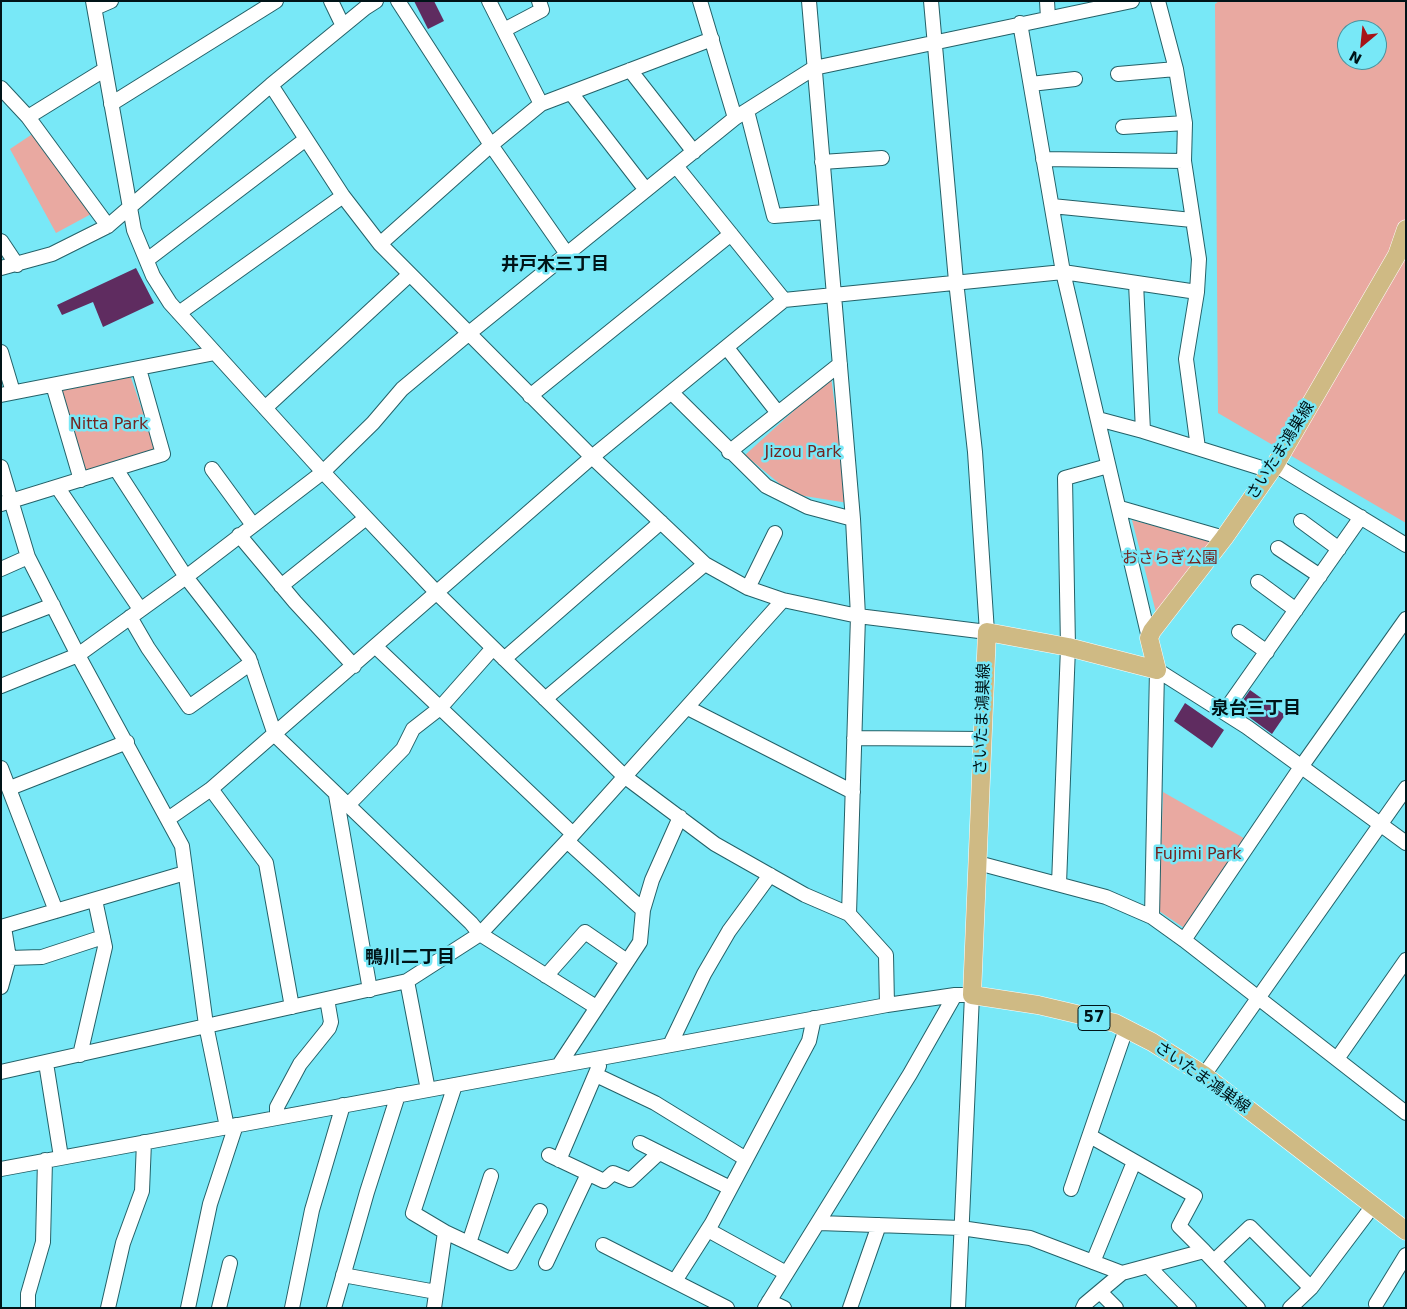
<!DOCTYPE html>
<html>
<head>
<meta charset="utf-8">
<style>
  body { margin:0 }
  #map { position:relative; width:1407px; height:1309px; overflow:hidden; background:#78e8f7; font-family:"DejaVu Sans",sans-serif }
  canvas { display:block }
  .frame { position:absolute; inset:0; border:2px solid #001418; pointer-events:none }
  .north { position:absolute; left:1337px; top:20px; width:50px; height:50px; box-sizing:border-box; background:#78e8f7; border:1px solid #48939e; border-radius:50%; rotate:208deg; font-size:14px; font-weight:700; line-height:20px; text-align:center; color:#001418 }
  .north::after { content:''; display:block; margin:auto; width:18px; height:22px; background:#a71216; clip-path:polygon(50% 0,100% 100%,50% 72%,0 100%) }
</style>
</head>
<body>
<div id="map">
<canvas width="1407" height="1309"></canvas>
<div class="frame"></div>
<div class="north">N</div>
</div>
<script>
const ctx = document.querySelector('canvas').getContext('2d');
ctx.lineJoin = 'round';
function fillPath(path, color) { ctx.fillStyle = color; ctx.fill(path, 'evenodd'); }
const shape = rows => new Path2D(rows.map(r => 'M' + r).join(''));
function stroke(path, color, width, dash) { ctx.strokeStyle = color; ctx.lineWidth = width; ctx.lineCap = dash ? 'butt' : 'round'; ctx.setLineDash(dash || []); ctx.stroke(path); }
function write(font, color, halo, rows, align = 'center') {
  ctx.font = font + ' "DejaVu Sans","Noto Sans JP",sans-serif'; ctx.lineWidth = 5; ctx.setLineDash([]); ctx.textBaseline = 'middle'; ctx.strokeStyle = halo; ctx.fillStyle = color; for (const [text, x, y, turn = 0] of rows) {
    ctx.save(); ctx.translate(x, y); ctx.rotate((+turn || 0) * Math.PI / 180); ctx.textAlign = isNaN(turn) ? turn : align; if (halo) ctx.strokeText(text, 0, 0); ctx.fillText(text, 0, 0); ctx.restore();
  }
}
fillPath(shape([
  [1219,1,1406,1,1406,523,1218,413,1215,4],
  [1347,30,1377,30,1377,60,1347,60],
  [34,133,93,213,56,233,10,149],
  [130,375,156,450,86,474,60,390],
  [831,377,848,503,792,494,745,455],
  [1132,520,1216,542,1158,620],
  [1163,792,1249,841,1196,936,1159,911]
]), '#e9a9a1');
fillPath(shape([
  [414,1,434,1,444,21,428,29],
  [136,268,154,303,103,327,93,302,62,315,57,305],
  [1250,690,1285,715,1272,734,1245,714,1246,713,1238,707],
  [1185,703,1224,730,1212,748,1174,721]
]), '#5f2c60');
const minor = shape([
  [93,1,134,230,153,276,170,303,323,472,438,594,624,776,715,844,805,895,849,914,886,955,887,1005],
  [331,1,343,26],
  [398,1,491,145,567,254],
  [489,1,541,104],
  [700,1,735,118],
  [809,1,853,519,858,616,849,914],
  [1047,1,1048,18],
  [1158,1,1176,69,1185,123,1184,161,1199,259,1197,292,1186,359,1198,448],
  [95,8,111,1],
  [1020,23,1063,272,1149,638],
  [504,30,542,10,539,1],
  [630,70,694,152],
  [1118,74,1176,69],
  [1031,84,1075,79],
  [271,85,343,196,380,244,592,457,705,564,748,588,783,600,858,616,987,632,975,452,956,281,931,1],
  [1,88,28,117,108,226],
  [571,93,646,190],
  [111,104,276,1],
  [747,111,774,216,826,212],
  [28,117,104,70],
  [1123,127,1185,123],
  [1043,159,1184,161],
  [822,162,882,158],
  [676,166,784,300],
  [1052,206,1192,220],
  [1,241,17,265],
  [380,244,491,145,541,104,712,39],
  [147,260,306,139],
  [1,268,52,254,108,226,271,85,365,8,376,1],
  [1136,283,1143,431],
  [179,313,343,196],
  [727,348,778,413],
  [1,352,13,392],
  [53,385,81,480],
  [672,393,766,486,808,507,853,519],
  [1,395,215,353],
  [530,396,731,234],
  [265,408,409,275],
  [1098,419,1143,431,1271,471],
  [729,452,840,364],
  [1275,465,1406,545],
  [1,467,28,557,78,655,182,846,206,1025,227,1127],
  [116,469,186,577,249,658,275,735,471,923,480,934,596,1007],
  [212,469,253,525],
  [58,488,140,609],
  [1,504,163,454,139,369],
  [1120,508,1224,538],
  [1301,521,1339,549],
  [239,535,295,602,354,666],
  [1278,548,1320,576],
  [1,569,28,557],
  [1258,582,1296,610],
  [281,586,366,518],
  [748,588,775,533],
  [130,617,148,648,189,707,251,663],
  [1,625,53,605],
  [1239,632,1267,652],
  [376,647,573,834],
  [504,659,661,522],
  [1157,670,1247,727,1406,843],
  [1,686,78,655,186,577,323,472,373,423,402,389,468,334,735,118,814,68,1132,1],
  [545,699,705,564],
  [688,708,853,792],
  [1224,712,1361,517],
  [854,738,983,739],
  [1,768,56,911],
  [10,788,127,742],
  [211,789,266,863,292,1007],
  [336,795,370,990],
  [348,805,403,749,413,729,440,708,493,648],
  [168,819,211,789,592,457,784,300,1063,272,1197,292],
  [567,841,643,910],
  [978,863,1106,897,1152,917,1184,940,1406,1113],
  [1059,884,1068,647,1065,478,1108,466],
  [1152,917,1157,670],
  [1,927,185,873],
  [1184,940,1301,767,1406,619],
  [9,958,42,957,103,937],
  [546,976,585,932,627,961],
  [407,981,428,1090],
  [1,987,9,958,4,927],
  [670,1045,704,974,729,931,770,875],
  [80,1055,105,947,95,900],
  [1337,1059,1406,960],
  [46,1063,61,1157],
  [559,1065,640,942,643,910,652,880,680,817],
  [1,1072,407,981,480,934,567,841,783,600],
  [596,1075,655,1103,746,1159],
  [1204,1075,1406,788],
  [455,1085,413,1213,445,1232,511,1263,540,1211],
  [277,1117,277,1107,300,1064,329,1028,331,1022,327,999],
  [1090,1136,1195,1196,1179,1226,1204,1251],
  [640,1143,730,1188],
  [549,1155,604,1181,613,1173,630,1180,659,1153],
  [559,1160,599,1066],
  [1,1169,887,1005,955,995,972,995,958,1308],
  [1071,1189,1126,1029],
  [819,1223,961,1228,1030,1238,1122,1273],
  [708,1230,786,1273],
  [469,1243,491,1176],
  [603,1245,727,1308],
  [1214,1261,1250,1227,1311,1288],
  [1093,1262,1134,1162],
  [546,1263,588,1174],
  [1149,1267,1189,1308],
  [343,1275,436,1292],
  [675,1281,712,1223,809,1041,814,1018],
  [1100,1292,1116,1308],
  [769,1301,784,1308],
  [1376,1304,1406,1255],
  [28,1308,28,1294,43,1242,45,1160],
  [108,1308,123,1243,142,1191,144,1142],
  [188,1308,210,1204,236,1125],
  [219,1308,230,1263],
  [292,1308,312,1210,343,1105],
  [334,1308,367,1192,398,1095],
  [434,1308,445,1232],
  [765,1308,910,1074,955,995],
  [850,1308,879,1225],
  [1083,1308,1085,1304,1122,1273,1204,1251,1258,1308],
  [1290,1308,1311,1288,1372,1207]
]);
const major = shape([
  [1406,229,1397,255,1275,465,1224,538,1152,631,1149,638,1157,670,1068,647,987,632,972,995,1038,1005,1115,1023,1152,1042,1204,1075,1406,1231]
]);
stroke(minor, '#246168', 16);
stroke(major, '#fff', 19);
stroke(minor, '#fff', 14);
stroke(major, '#cfba84', 18);
for (const [x, y, w] of [
  [1094,1018,32]
]) { const box = new Path2D(); box.roundRect(x - w / 2, y - 12.5, w, 25, 4); ctx.fillStyle = '#78e8f7'; ctx.fill(box); stroke(box, '#001418', 1); }
write('bold 15px', '#001418', null, [
  ["57",1094,1018]
]);
write('16px', '#732520', '#78e8f7', [
  ["Nitta Park",109,425],
  ["Jizou Park",803,453],
  ["おさらぎ公園",1170,559],
  ["Fujimi Park",1198,855]
]);
write('16px', '#001418', '#78e8f7', [
  ["さいたま鴻巣線",1281,451,-58],
  ["さいたま鴻巣線",983,719,-88],
  ["さいたま鴻巣線",1202,1078,35]
]);
write('bold 18px', '#001418', '#78e8f7', [
  ["井戸木三丁目",555,265],
  ["泉台三丁目",1256,709],
  ["鴨川二丁目",410,958]
]);
</script>
</body>
</html>
